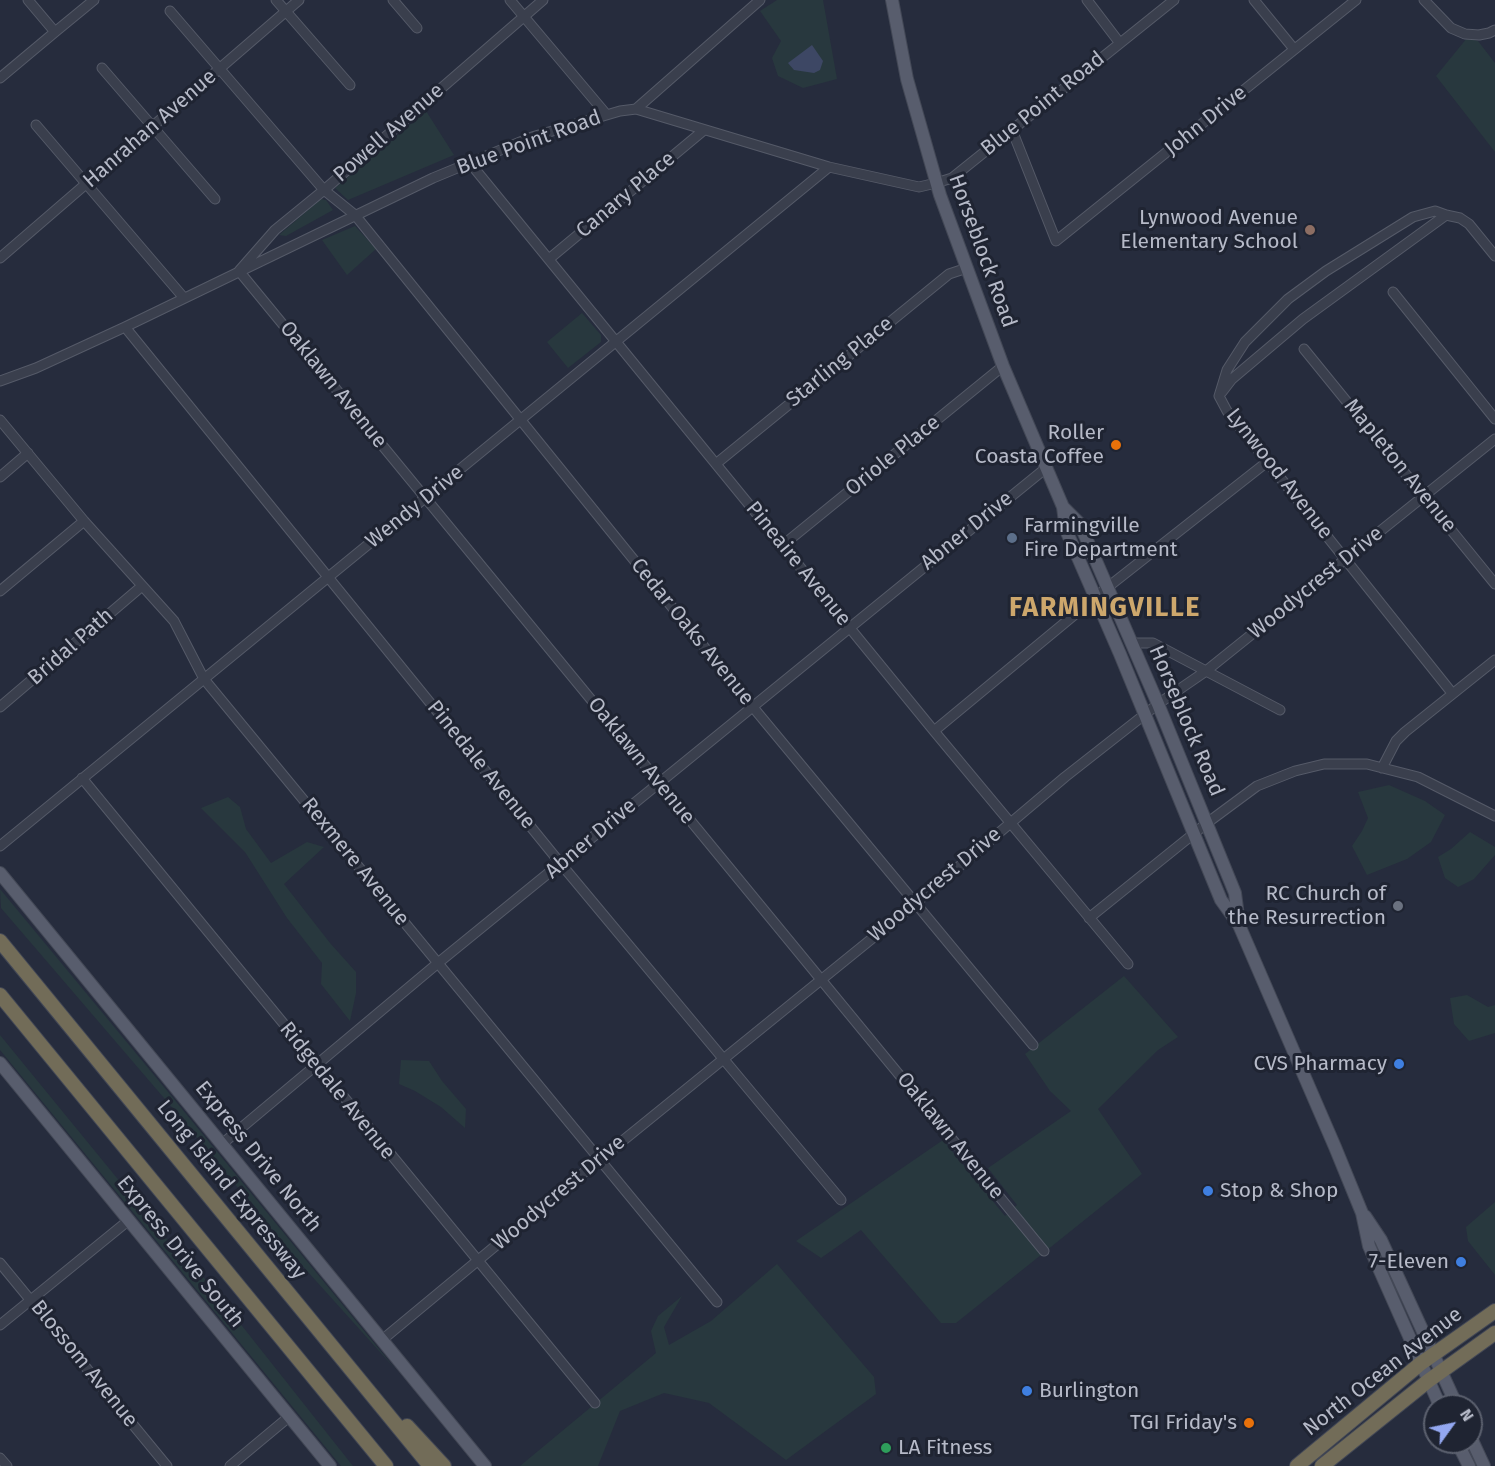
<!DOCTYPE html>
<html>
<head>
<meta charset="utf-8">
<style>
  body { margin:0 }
  #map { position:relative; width:1495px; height:1466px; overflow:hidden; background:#262c3d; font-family:"Fira Sans",sans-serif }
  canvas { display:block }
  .north { position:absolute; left:1423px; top:1394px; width:60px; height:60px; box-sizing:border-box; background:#1f2432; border:2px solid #5b606e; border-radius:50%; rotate:57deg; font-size:16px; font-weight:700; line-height:24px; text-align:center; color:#b6bac8 }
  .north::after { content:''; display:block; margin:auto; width:21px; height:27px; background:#93a7f0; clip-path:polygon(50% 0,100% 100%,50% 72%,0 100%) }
</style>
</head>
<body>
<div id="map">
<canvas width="1495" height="1466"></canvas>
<div class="north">N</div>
</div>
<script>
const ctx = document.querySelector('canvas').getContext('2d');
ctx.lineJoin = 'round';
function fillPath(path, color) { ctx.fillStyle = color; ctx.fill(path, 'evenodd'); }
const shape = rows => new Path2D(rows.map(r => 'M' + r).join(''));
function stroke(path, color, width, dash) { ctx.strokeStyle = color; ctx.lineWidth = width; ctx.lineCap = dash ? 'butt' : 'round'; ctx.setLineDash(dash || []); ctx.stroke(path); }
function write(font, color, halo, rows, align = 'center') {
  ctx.font = font + ' "Fira Sans",sans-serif'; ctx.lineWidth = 6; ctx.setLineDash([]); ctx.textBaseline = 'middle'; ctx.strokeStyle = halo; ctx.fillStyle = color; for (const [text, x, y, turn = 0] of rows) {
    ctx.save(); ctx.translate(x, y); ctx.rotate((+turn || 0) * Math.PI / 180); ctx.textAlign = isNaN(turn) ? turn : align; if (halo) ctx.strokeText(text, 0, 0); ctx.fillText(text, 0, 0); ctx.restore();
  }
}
fillPath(shape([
  [777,0,823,0,837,79,803,88,778,76,772,58,781,41,760,11],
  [1467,38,1478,41,1495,63,1495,152,1436,76],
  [426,111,454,155,348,200,335,188],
  [321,199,326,200,333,210,286,236,279,235],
  [355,226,376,249,347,275,322,240],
  [582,313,601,335,601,342,568,368,547,342],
  [1389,785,1425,801,1445,815,1431,842,1407,859,1367,875,1352,846,1362,831,1368,818,1358,792],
  [228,797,240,807,246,829,271,863,307,842,324,847,284,884,330,943,356,972,356,993,350,1021,321,984,322,963,287,918,245,852,201,808],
  [1470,832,1495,847,1495,855,1474,879,1458,887,1445,878,1438,857,1451,849],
  [0,889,173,1098,397,1371,290,1252,182,1119,1,908],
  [1124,976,1178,1037,1158,1050,1098,1109,1142,1174,956,1323,941,1323,861,1230,821,1258,796,1241,943,1140,1005,1216,1017,1205,988,1168,1071,1111,1050,1091,1025,1054],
  [1467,995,1488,1007,1495,1005,1495,1033,1469,1041,1454,1024,1450,998],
  [0,1035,184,1260,197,1269,353,1466,341,1466,0,1050],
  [401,1060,429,1061,442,1081,466,1109,465,1128,441,1107,415,1091,399,1084],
  [1495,1202,1495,1275,1468,1241,1466,1227],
  [777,1264,874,1377,876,1394,786,1460,709,1403,664,1393,620,1411,598,1466,520,1466,656,1353,651,1331,658,1316,682,1296,664,1327,669,1345,711,1321]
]), '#28383e');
fillPath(shape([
  [812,45,823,61,820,70,814,73,794,70,788,63]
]), '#3d4764');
const minor = shape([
  [28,0,55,32,94,0],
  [276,0,350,85],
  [393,0,417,28],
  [510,0,606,114],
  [543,0,324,190,275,230,239,271,1044,1251],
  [1087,0,1119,42],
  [1254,0,1294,49],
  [1424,0,1451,28,1465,34,1479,35,1489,33,1495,30],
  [170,11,324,190,355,215,752,706,1033,1045],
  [102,68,215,199],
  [0,78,55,32],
  [636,109,760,0],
  [36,125,184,298],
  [1012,130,1056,241,1356,0],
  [470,163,934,731,1128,964],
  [0,258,299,0],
  [549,259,704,130],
  [1393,292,1495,419],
  [125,327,561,864,841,1200],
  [1304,349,1495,584],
  [0,381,36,368,125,327,433,178,532,137,620,111,636,109,829,167,919,187,936,183,952,178,1174,0],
  [1222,392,1232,379,1303,319,1446,215],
  [0,420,84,521,174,621,204,679,717,1302],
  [717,463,949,274,967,268],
  [0,477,28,453],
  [783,545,1003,366],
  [0,591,84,521],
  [1132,643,1153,643,1280,710],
  [1452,693,1227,411,1219,396,1227,370,1245,342,1288,299,1326,271,1413,217,1435,211,1446,215,1460,218,1469,224,1495,256],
  [0,707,142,586],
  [934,731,1108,587,1267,462],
  [1382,768,1396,741,1405,732,1495,660],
  [82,778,595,1403],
  [0,846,829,167],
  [1089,918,1207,823,1257,786,1295,771,1324,764,1367,764,1418,777,1495,816],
  [222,1144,438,963,1046,468],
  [0,1263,167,1466],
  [0,1325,129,1220],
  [382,1340,599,1160,917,902,1065,777,1158,704,1206,671,1495,439],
  [0,1458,7,1466],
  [230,1466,290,1416]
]);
const major = shape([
  [892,0,907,79,940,195,1003,366,1063,507,1066,530,1120,654,1221,900,1239,925,1335,1147,1362,1213,1369,1246,1440,1406],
  [1063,507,1080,524,1158,704,1235,893,1239,924],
  [0,873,485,1466],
  [0,1063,330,1466],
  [1365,1216,1381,1240,1457,1406],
  [1471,1438,1484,1466],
  [1457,1442,1469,1466]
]);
const highway = shape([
  [0,941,430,1466],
  [0,995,386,1466],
  [407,1426,444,1466],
  [1297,1466,1420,1364,1495,1311],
  [1322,1466,1428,1381,1495,1333]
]);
stroke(minor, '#555a68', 11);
stroke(major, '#434856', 14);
stroke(highway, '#424755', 16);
stroke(minor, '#3a3f4d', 9);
stroke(major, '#585d6d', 12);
stroke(highway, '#726c58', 14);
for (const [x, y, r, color] of [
  [1310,230,6,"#8d6e63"],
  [1116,445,6,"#e8710a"],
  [1012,538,6,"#5c6f8a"],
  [1398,906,6,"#6b7280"],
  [1399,1064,6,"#3f7fe0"],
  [1208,1191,6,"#3f7fe0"],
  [1461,1262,6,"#3f7fe0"],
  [1027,1391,6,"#3f7fe0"],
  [1249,1423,6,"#e8710a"],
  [886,1448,6,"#2e9e5b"]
]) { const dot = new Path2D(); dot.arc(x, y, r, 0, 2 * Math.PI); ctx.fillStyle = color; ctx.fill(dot); stroke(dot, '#1f2432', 2); }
write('21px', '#b6bac8', '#1f2432', [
  ["Blue Point Road",1043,104,-39],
  ["John Drive",1206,121,-39],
  ["Hanrahan Avenue",150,129,-41],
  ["Powell Avenue",389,133,-41],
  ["Blue Point Road",529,143,-20],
  ["Canary Place",626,195,-40],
  ["Horseblock Road",982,251,70],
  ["Starling Place",840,362,-39],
  ["Oaklawn Avenue",333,385,51],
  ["Oriole Place",893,456,-39],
  ["Mapleton Avenue",1400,466,51],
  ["Lynwood Avenue",1279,474,52],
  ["Wendy Drive",415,507,-39],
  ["Abner Drive",967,531,-39],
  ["Pineaire Avenue",798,564,51],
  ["Woodycrest Drive",1316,583,-39],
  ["Cedar Oaks Avenue",692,632,51],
  ["Bridal Path",71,647,-41],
  ["Horseblock Road",1186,721,67],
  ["Oaklawn Avenue",641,761,51],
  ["Pinedale Avenue",481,765,51],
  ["Abner Drive",591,839,-40],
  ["Rexmere Avenue",355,862,51],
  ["Woodycrest Drive",935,885,-40],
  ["Ridgedale Avenue",337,1091,51],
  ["Oaklawn Avenue",950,1136,51],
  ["Express Drive North",258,1157,51],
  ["Long Island Expressway",231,1190,51],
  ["Woodycrest Drive",559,1193,-40],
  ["Express Drive South",180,1252,51],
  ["Blossom Avenue",84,1364,51],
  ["North Ocean Avenue",1383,1372,-38]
]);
write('21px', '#b6bac8', '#1f2432', [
  ["Lynwood Avenue",1298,218],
  ["Elementary School",1298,242],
  ["Roller",1104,433],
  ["Coasta Coffee",1104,457],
  ["Farmingville",1024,526,"left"],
  ["Fire Department",1024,550,"left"],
  ["RC Church of",1386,894],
  ["the Resurrection",1386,918],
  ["CVS Pharmacy",1387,1064],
  ["Stop & Shop",1220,1191,"left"],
  ["7-Eleven",1449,1262],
  ["Burlington",1039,1391,"left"],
  ["TGI Friday's",1237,1423],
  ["LA Fitness",898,1448,"left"]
], 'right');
ctx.letterSpacing = '1.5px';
write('bold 27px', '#cda76c', '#1f2432', [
  ["FARMINGVILLE",1105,608]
]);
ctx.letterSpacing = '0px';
</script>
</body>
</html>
